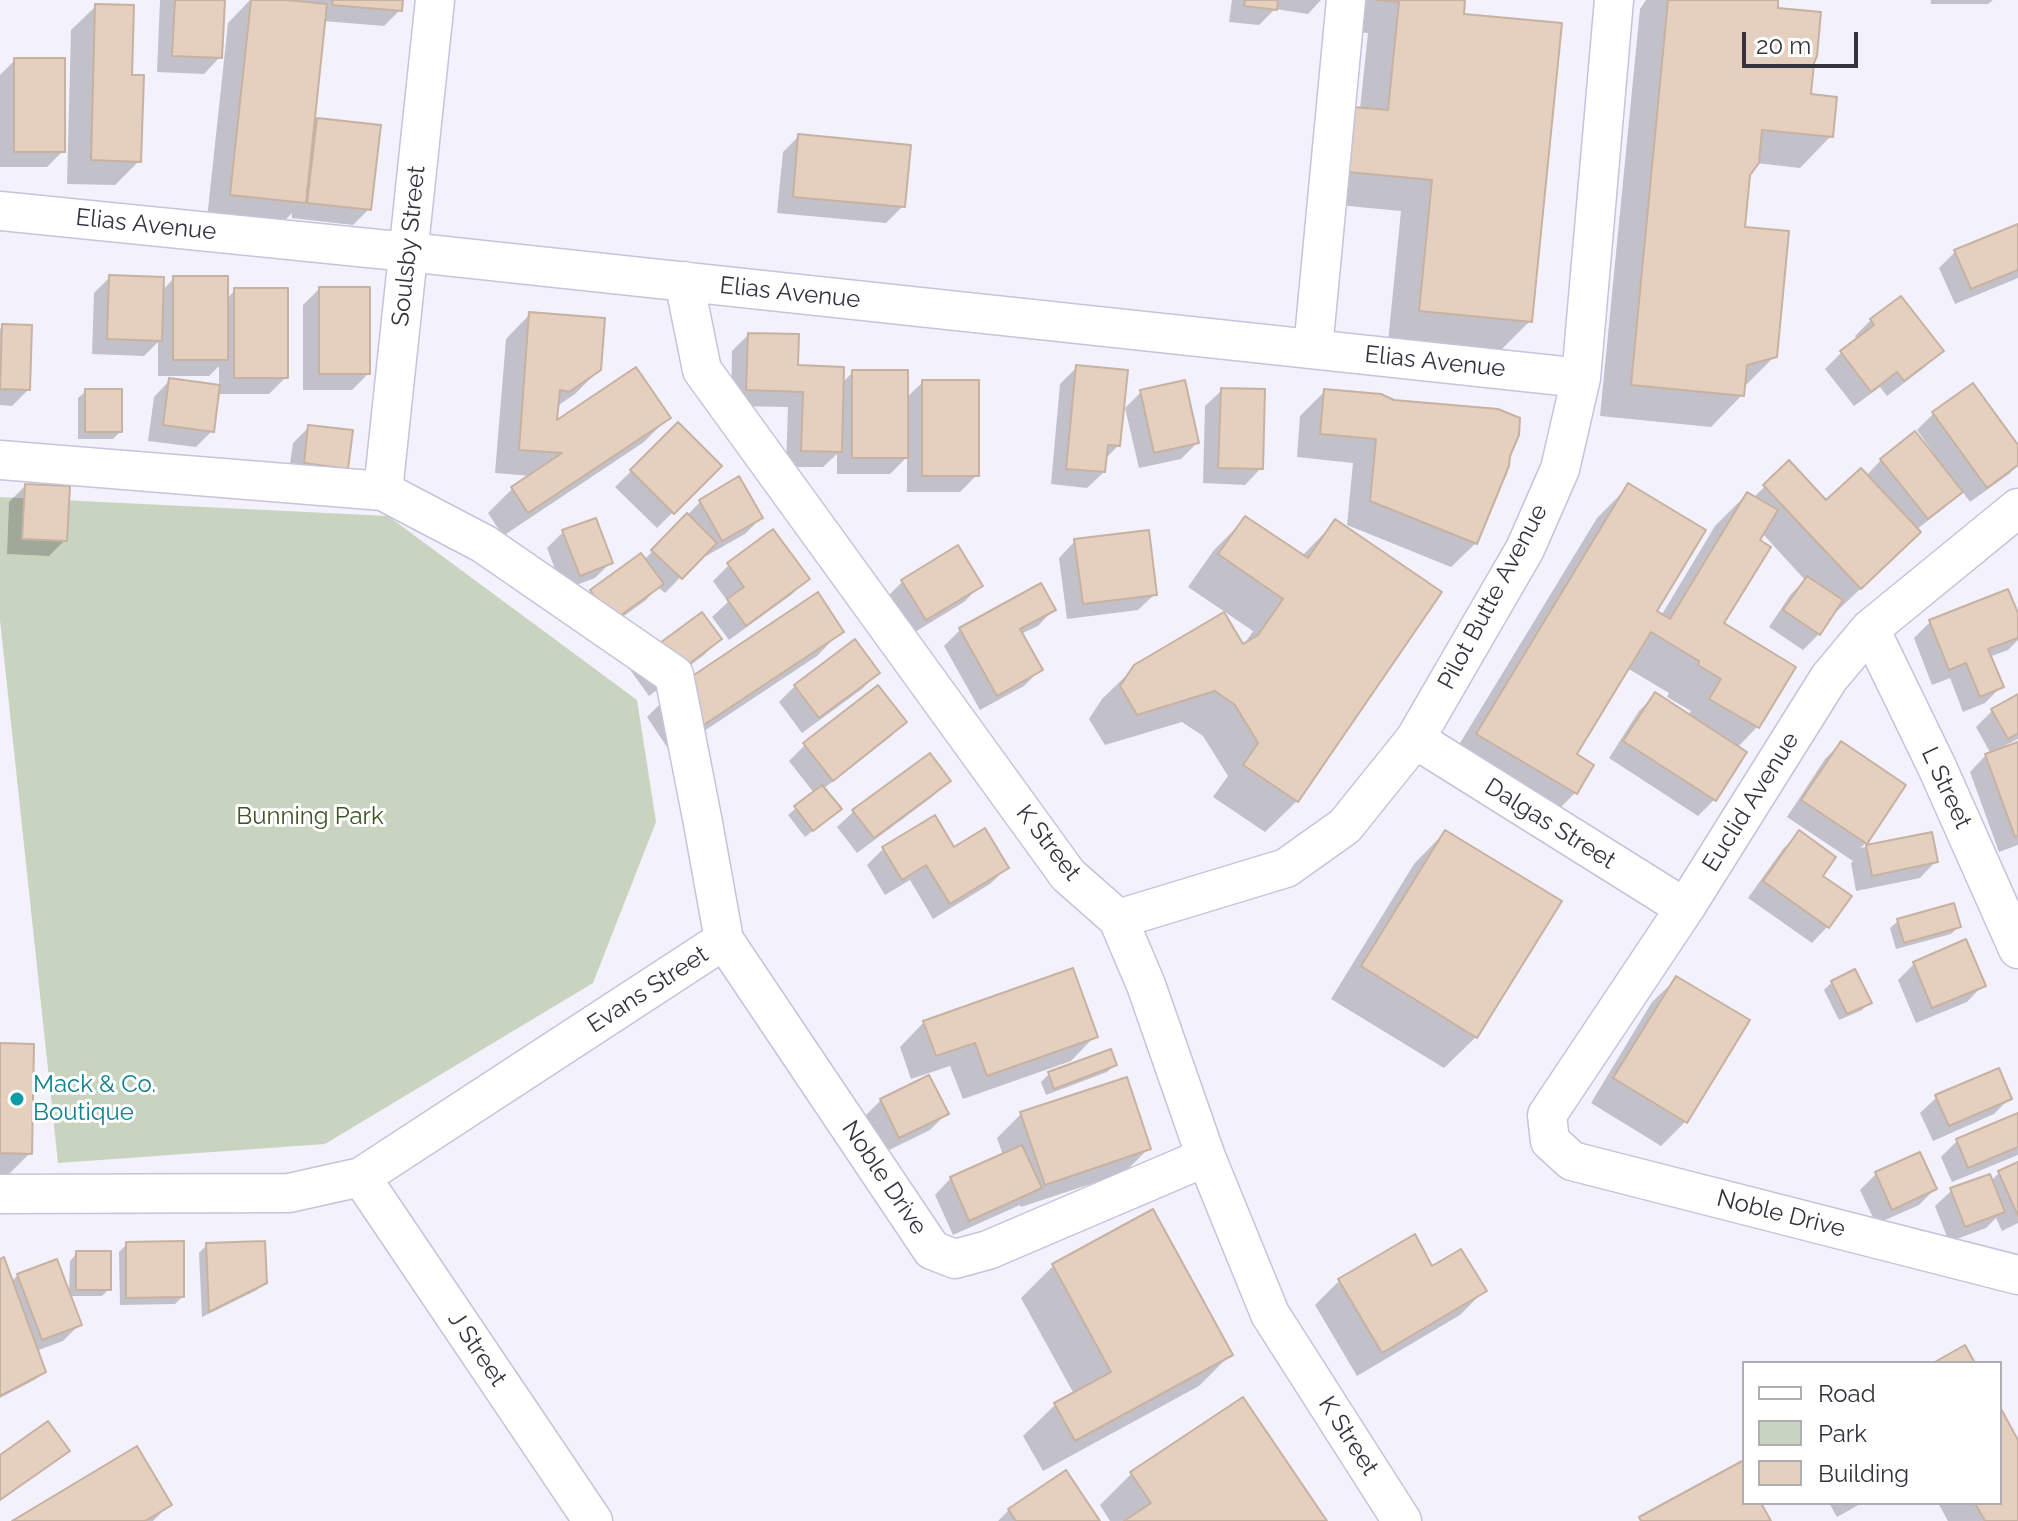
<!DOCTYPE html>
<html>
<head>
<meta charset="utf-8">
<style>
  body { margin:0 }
  #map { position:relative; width:2018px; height:1521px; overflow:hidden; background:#f3f1fc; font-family:Raleway,sans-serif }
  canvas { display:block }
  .legend { position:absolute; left:1742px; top:1361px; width:260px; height:144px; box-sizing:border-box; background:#fff; border:2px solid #aeaeb2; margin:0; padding:10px 14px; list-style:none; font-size:24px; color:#35343e }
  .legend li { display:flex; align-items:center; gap:16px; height:40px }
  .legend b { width:40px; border:2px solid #aeaeb2 }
  .scale { position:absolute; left:1742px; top:32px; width:116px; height:36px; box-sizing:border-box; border:4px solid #35343e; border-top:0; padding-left:10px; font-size:24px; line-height:28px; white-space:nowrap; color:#35343e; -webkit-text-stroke:6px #fff; paint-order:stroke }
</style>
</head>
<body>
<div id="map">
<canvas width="2018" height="1521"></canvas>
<ul class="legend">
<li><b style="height:10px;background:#fff"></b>Road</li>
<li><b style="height:22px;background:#c9d4c0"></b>Park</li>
<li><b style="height:22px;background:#e5cfbe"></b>Building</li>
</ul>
<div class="scale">20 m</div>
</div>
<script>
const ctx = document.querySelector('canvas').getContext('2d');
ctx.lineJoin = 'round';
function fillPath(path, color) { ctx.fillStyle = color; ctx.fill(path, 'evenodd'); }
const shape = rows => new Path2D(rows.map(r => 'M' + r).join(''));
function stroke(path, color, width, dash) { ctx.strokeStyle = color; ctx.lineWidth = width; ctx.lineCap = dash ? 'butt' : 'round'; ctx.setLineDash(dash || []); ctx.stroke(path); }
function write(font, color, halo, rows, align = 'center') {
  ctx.font = font + ' Raleway,sans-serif'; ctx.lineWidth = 6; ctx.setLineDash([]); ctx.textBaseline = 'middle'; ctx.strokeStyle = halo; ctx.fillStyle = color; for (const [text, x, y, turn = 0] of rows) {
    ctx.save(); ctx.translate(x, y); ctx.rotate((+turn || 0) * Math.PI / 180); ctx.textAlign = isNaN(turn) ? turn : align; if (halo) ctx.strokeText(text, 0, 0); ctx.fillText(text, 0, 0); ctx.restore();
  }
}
fillPath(shape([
  [0,497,388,516,637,700,656,822,593,983,325,1144,58,1163,0,620]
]), '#c9d4c0');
fillPath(shape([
  [160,0,223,0,220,57,204,74,157,72],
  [250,0,401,0,400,10,384,26,323,21,312,125,317,120,369,209,353,225,292,218,292,213,279,226,207,219,228,23],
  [1232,0,1321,0,1308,14,1275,9,1259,25,1229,22],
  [1339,0,1463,0,1462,16,1530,321,1498,353,1388,342,1401,211,1317,203,1360,109,1368,33,1336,30],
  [1646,0,1776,0,1775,10,1812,62,1809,96,1831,136,1800,168,1756,163,1748,174,1743,228,1775,356,1743,388,1742,395,1711,427,1600,416,1640,9],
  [1931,0,1993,0,1988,4,1931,4],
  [96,6,130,77,139,161,115,185,67,184,71,30],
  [15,60,63,151,47,167,0,167,0,75],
  [799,136,903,206,886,223,777,213,783,152],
  [2018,226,2018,278,1955,304,1939,268,1955,252],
  [110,277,162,291,174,278,226,300,235,290,286,377,269,394,217,394,212,431,196,447,148,441,154,397,170,380,219,387,219,366,209,376,158,376,158,342,144,356,92,354,94,293],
  [319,289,368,374,352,390,303,390,303,305],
  [1900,298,1941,351,1925,367,1887,396,1880,387,1854,406,1825,369,1841,353,1857,340,1855,336,1871,320],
  [530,314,599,370,575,394,556,407,555,424,668,418,644,442,503,536,488,513,512,489,531,476,495,473,506,339],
  [3,326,28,390,12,406,0,405,0,329],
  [748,335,796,367,841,384,853,372,906,398,923,382,977,475,960,492,907,492,907,457,890,474,837,474,837,454,823,467,786,467,788,407,731,406,732,351],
  [1077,367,1119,445,1105,459,1104,472,1087,488,1051,484,1060,384],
  [1972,386,2018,448,2018,465,2009,474,1970,502,1962,491,1944,508,1916,530,1895,556,1836,612,1834,610,1819,634,1803,650,1769,627,1791,594,1805,580,1762,533,1721,624,1793,668,1757,727,1737,748,1715,799,1698,816,1609,758,1639,711,1655,695,1688,716,1691,711,1667,697,1669,693,1627,668,1574,755,1591,766,1575,793,1543,825,1446,766,1597,518,1629,486,1654,612,1661,616,1715,526,1747,494,1753,498,1789,463,1826,503,1866,476,1881,460,1932,456,1934,454,1917,430,1933,414],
  [1222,390,1261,468,1245,485,1203,483,1205,406],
  [86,391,120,432,113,439,78,439,78,398],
  [1325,391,1381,396,1476,543,1451,567,1347,525,1353,463,1297,457,1300,416],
  [1141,392,1197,443,1181,459,1139,468,1125,408],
  [678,425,719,466,657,528,615,487],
  [309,427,346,468,330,484,288,478,293,443],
  [738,479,761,518,745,534,706,556,704,553,665,593,658,587,646,600,596,636,575,607,592,591,644,560,700,502],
  [25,486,65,540,49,556,7,554,9,502],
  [1246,518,1302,556,1335,522,1297,801,1265,832,1213,797,1228,776,1203,736,1182,722,1105,745,1089,719,1102,699,1135,667,1243,646,1253,631,1188,587,1214,550],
  [563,532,611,562,595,578,563,590,547,548],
  [1075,541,1155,594,1138,610,1067,619,1059,558],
  [729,565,807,579,791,595,729,640,712,617,728,602,713,581],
  [902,582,980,586,964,602,910,635,886,598],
  [1040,585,1054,609,1038,626,1021,634,1041,669,1024,686,980,710,944,646,960,630],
  [2018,619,2018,640,2008,650,1989,657,2001,687,1985,703,1963,712,1950,678,1932,685,1914,638,1930,622],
  [841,631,817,656,671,753,647,717,671,693],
  [720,639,704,655,649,696,631,671,647,655],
  [878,673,862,689,802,733,779,702,795,686],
  [2018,696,2018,739,2004,746,2005,748,2018,744,2018,845,1999,852,1970,772,1986,755,1991,754,1976,727,1992,711],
  [905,722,889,738,823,789,831,816,805,837,788,815,814,793,789,761,805,745],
  [1841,743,1866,843,1860,848,1930,835,1936,861,1920,878,1856,891,1851,863,1853,861,1787,817,1825,759],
  [948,781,932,797,857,853,837,827,854,811],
  [934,818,954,849,1007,868,990,884,933,919,910,880,885,895,867,865,883,849],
  [1445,832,1476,1037,1444,1068,1331,999,1414,864],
  [1799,833,1820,876,1828,926,1812,943,1748,898,1783,849],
  [1898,921,1959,927,1951,934,1896,949,1890,928],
  [1914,964,1983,985,1967,1002,1916,1023,1898,980],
  [1677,978,1685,1122,1661,1146,1591,1103,1652,1002],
  [1832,982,1869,1002,1862,1010,1839,1020,1824,990],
  [924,1022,1095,1036,1071,1061,963,1099,950,1066,911,1079,900,1047],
  [0,1045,30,1153,0,1183],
  [1115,1065,1107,1072,1046,1095,1041,1082,1049,1074],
  [1937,1097,2010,1098,1994,1114,1933,1141,1920,1113],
  [881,1100,946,1114,930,1130,883,1153,865,1116],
  [1021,1114,1149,1148,1124,1173,1021,1207,1020,1205,953,1235,935,1195,951,1178,1003,1155,997,1138],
  [2018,1116,2018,1155,1952,1182,1941,1157,1957,1141],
  [2018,1164,2018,1223,2002,1231,1996,1218,1986,1228,1949,1242,1935,1206,1952,1190,1991,1181,1999,1173],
  [1876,1174,1935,1189,1919,1205,1876,1224,1860,1190],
  [1153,1212,1231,1354,1199,1386,1043,1471,1023,1436,1055,1405,1074,1394,1021,1298,1053,1266],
  [127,1244,182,1297,175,1304,120,1305,119,1252],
  [207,1245,265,1282,257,1290,202,1317,199,1253],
  [77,1253,109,1289,102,1296,69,1296,70,1261],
  [0,1261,11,1282,18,1275,79,1325,63,1341,36,1351,44,1371,36,1379,0,1398],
  [1432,1269,1484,1291,1460,1315,1357,1376,1315,1305,1339,1281],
  [2000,1411,2018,1444,2018,1521,1948,1521,1938,1503,2000,1503],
  [1065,1473,1098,1521,998,1521,1009,1510],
  [1131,1474,1324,1521,1110,1521,1100,1505],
  [1829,1503,1862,1503,1837,1517],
  [169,1505,153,1521,16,1521]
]), '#0003');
const building = shape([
  [175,0,225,0,222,58,172,56,175,0],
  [251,0,287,0,327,4,306,203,230,195,251,0],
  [330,0,403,0,402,11,332,5,333,0,330,0],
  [1245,0,1278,0,1277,10,1244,6,1245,0],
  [1377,0,1465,0,1464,14,1562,23,1532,322,1419,311,1432,180,1348,172,1354,107,1388,110,1399,2,1377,0],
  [1668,0,1778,0,1778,8,1821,12,1817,56,1814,63,1811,94,1837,97,1833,137,1762,130,1759,163,1750,175,1745,227,1789,231,1777,357,1747,365,1744,396,1631,385,1668,0],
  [95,4,134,5,132,75,144,75,141,162,91,160,95,4],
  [14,58,65,58,65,152,14,152,14,58],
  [317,118,381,125,371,210,307,203,317,118],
  [798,134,911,145,905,207,793,197,798,134],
  [2018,224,2018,270,1971,289,1954,250,2018,224],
  [109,275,164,277,162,341,107,339,109,275],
  [173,276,228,276,228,360,173,360,173,276],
  [319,287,370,287,370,374,319,374,319,287],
  [234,288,288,288,288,378,234,378,234,288],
  [1901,296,1944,351,1904,381,1897,372,1871,392,1840,351,1874,325,1870,319,1901,296],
  [529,312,605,318,601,370,569,392,560,390,557,420,636,367,671,418,528,513,511,487,562,453,519,450,529,312],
  [2,324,32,325,30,390,0,389,2,324],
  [748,333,799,334,798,365,844,367,842,452,801,451,803,392,746,390,748,333],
  [1076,365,1128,370,1120,446,1108,445,1105,472,1066,469,1076,365],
  [852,370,908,370,908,458,852,458,852,370],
  [169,378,220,385,214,432,163,425,169,378],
  [922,380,979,380,979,476,922,476,922,380],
  [1185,380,1199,443,1154,453,1140,390,1185,380],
  [1973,383,2018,445,2018,465,1987,488,1932,412,1973,383],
  [1221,388,1265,389,1263,469,1218,468,1221,388],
  [85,389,122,389,122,432,85,432,85,389],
  [1324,389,1381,394,1394,400,1498,409,1520,418,1519,435,1510,456,1509,466,1477,544,1370,501,1376,439,1320,434,1324,389],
  [678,422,722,466,674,514,630,470,678,422],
  [308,425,353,430,348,469,304,463,308,425],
  [1915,431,1963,492,1928,519,1880,459,1915,431],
  [1789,460,1826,500,1861,468,1921,532,1861,589,1763,485,1789,460],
  [739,476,763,518,722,541,699,500,739,476],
  [1628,483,1706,530,1657,611,1670,619,1747,492,1778,510,1760,540,1771,547,1724,623,1796,667,1759,728,1709,699,1721,679,1698,665,1699,661,1651,632,1577,754,1594,765,1577,794,1476,734,1628,483],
  [25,484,70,486,67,541,22,539,25,484],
  [687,513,717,543,682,579,651,550,687,513],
  [1245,516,1308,558,1335,519,1442,592,1298,802,1243,765,1258,743,1235,705,1215,691,1137,715,1120,686,1134,665,1224,612,1243,644,1258,635,1283,599,1218,554,1245,516],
  [596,518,613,563,580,576,562,530,596,518],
  [773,529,810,579,746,626,727,599,744,587,727,563,773,529],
  [1149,530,1157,595,1083,604,1074,539,1149,530],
  [958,545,983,586,926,620,901,580,958,545],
  [641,553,664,584,613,621,590,590,641,553],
  [1807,576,1843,600,1820,635,1783,610,1807,576],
  [1041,583,1056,610,1020,629,1043,670,997,696,959,628,1041,583],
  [2008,589,2018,613,2018,638,1988,649,2004,687,1980,697,1966,663,1949,670,1929,620,2008,589],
  [818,592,844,632,696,730,670,691,818,592],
  [702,612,722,639,666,681,645,654,702,612],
  [855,639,880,673,819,718,794,685,855,639],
  [878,685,907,722,833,781,803,743,878,685],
  [1655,692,1747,752,1716,801,1623,741,1655,692],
  [2018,694,2018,733,2008,739,1991,709,2018,694],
  [1841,741,1906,785,1867,844,1801,800,1841,741],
  [2018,742,2018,836,2015,837,1985,754,2018,742],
  [930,753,951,781,874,838,852,810,930,753],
  [822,785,842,809,813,831,794,806,822,785],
  [935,815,954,847,985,828,1009,868,950,904,926,865,902,880,882,847,935,815],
  [1445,830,1562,901,1477,1038,1361,966,1445,830],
  [1799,830,1836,857,1823,876,1852,896,1829,928,1763,881,1799,830],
  [1932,832,1938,862,1872,876,1866,845,1932,832],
  [1954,903,1961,927,1904,943,1897,919,1954,903],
  [1966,939,1986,986,1932,1008,1913,962,1966,939],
  [1073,968,1098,1037,987,1076,975,1043,936,1056,923,1021,1073,968],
  [1855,969,1872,1003,1847,1014,1831,981,1855,969],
  [1676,976,1750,1020,1687,1123,1613,1078,1676,976],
  [0,1043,34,1044,32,1154,0,1153,0,1043],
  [1111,1049,1117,1065,1054,1089,1048,1072,1111,1049],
  [1999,1068,2012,1099,1949,1126,1935,1095,1999,1068],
  [929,1075,949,1114,899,1138,880,1099,929,1075],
  [1127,1077,1151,1149,1045,1185,1020,1112,1127,1077],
  [2018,1113,2018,1147,1968,1168,1956,1139,2018,1113],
  [1022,1145,1042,1188,969,1221,950,1177,1022,1145],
  [1920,1152,1937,1189,1892,1210,1875,1172,1920,1152],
  [2018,1162,2018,1216,1998,1171,2018,1162],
  [1990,1174,2005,1212,1965,1227,1950,1188,1990,1174],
  [1153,1209,1233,1355,1075,1441,1054,1403,1111,1372,1052,1264,1153,1209],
  [1415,1234,1432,1266,1461,1249,1487,1291,1382,1353,1338,1279,1415,1234],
  [184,1241,184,1297,126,1298,126,1242,184,1241],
  [265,1241,267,1283,209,1312,206,1243,265,1241],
  [76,1251,111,1251,111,1290,76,1290,76,1251],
  [4,1257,46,1372,0,1396,0,1259,4,1257],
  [57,1259,82,1325,42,1340,17,1274,57,1259],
  [1965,1345,1975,1363,1933,1363,1965,1345],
  [1243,1397,1327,1521,1124,1521,1151,1503,1130,1472,1243,1397],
  [2000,1407,2018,1440,2018,1521,1985,1521,1975,1503,2000,1503,2000,1407],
  [48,1421,70,1451,0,1500,0,1455,48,1421],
  [137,1446,172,1505,145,1521,12,1521,137,1446],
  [1744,1460,1744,1503,1761,1503,1771,1521,1641,1521,1639,1517,1744,1460],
  [1066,1470,1100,1521,1016,1521,1008,1509,1066,1470]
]);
fillPath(building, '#e5cfbe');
stroke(building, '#c7b1a1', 2);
const minor = shape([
  [0,211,408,252,1581,378],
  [684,281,702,370,1068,875,1118,919,1146,985,1206,1157,1270,1314,1402,1521],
  [1313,349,1346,0],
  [0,460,383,491,484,544,674,675,703,823,724,940,361,1177,289,1193,0,1194],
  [383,491,435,0],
  [2018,508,1870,629,1829,678,1685,908,1547,1115,1550,1141,1572,1161,2018,1275],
  [1870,629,1937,767,2018,949],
  [1415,739,1685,908],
  [1118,919,1286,868,1345,826,1415,739,1525,549,1560,469,1581,378,1614,0],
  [724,940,932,1250,955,1259,988,1250,1206,1157],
  [361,1177,593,1521]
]);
stroke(minor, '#c6c3db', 41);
stroke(minor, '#fff', 38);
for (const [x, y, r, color] of [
  [17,1099,8,"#0f9aa8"]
]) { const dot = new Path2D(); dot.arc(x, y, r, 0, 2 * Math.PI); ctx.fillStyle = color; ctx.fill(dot); stroke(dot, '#fff', 3); }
write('24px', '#35343e', '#fff', [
  ["Elias Avenue",146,225,6],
  ["Soulsby Street",409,246,-84],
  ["Elias Avenue",790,293,6],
  ["Elias Avenue",1435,362,6],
  ["Pilot Butte Avenue",1493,597,-62],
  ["L Street",1946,788,65],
  ["Euclid Avenue",1751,802,-58],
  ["Dalgas Street",1550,824,32],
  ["K Street",1048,843,52],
  ["Evans Street",648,990,-33],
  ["Noble Drive",884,1178,56],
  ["Noble Drive",1781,1214,14],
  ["J Street",477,1349,56],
  ["K Street",1348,1436,57]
]);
write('24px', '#3c5324', '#fff', [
  ["Bunning Park",310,817]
]);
write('24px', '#0d838f', '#fff', [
  ["Mack & Co.",33,1085],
  ["Boutique",33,1113]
], 'left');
</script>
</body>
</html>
